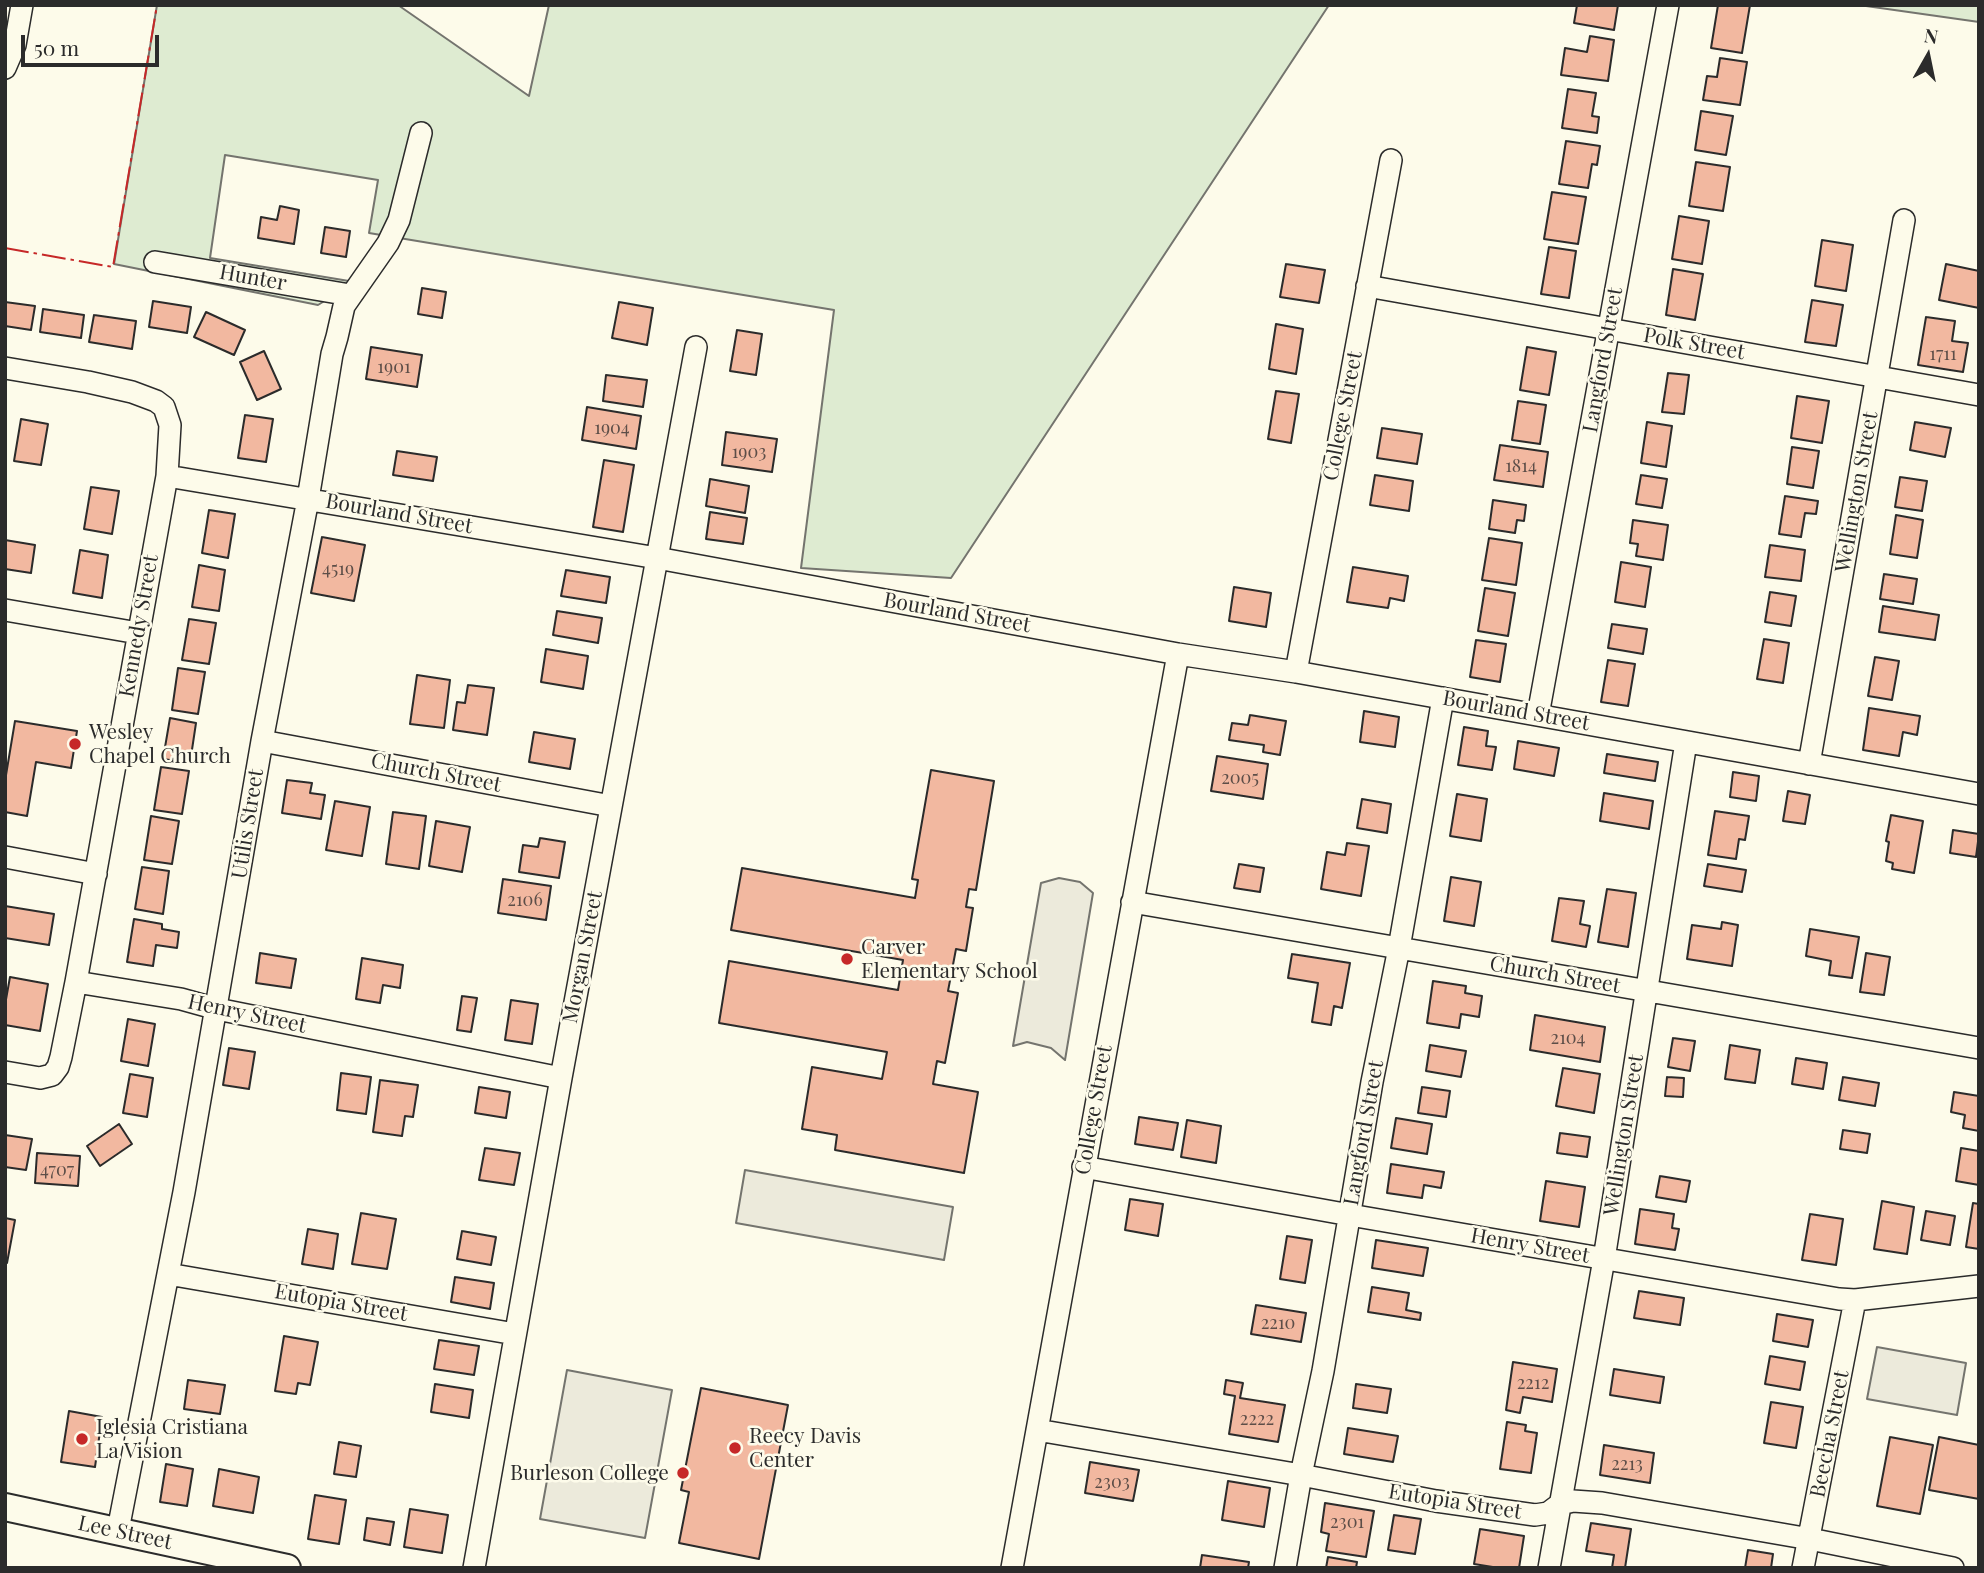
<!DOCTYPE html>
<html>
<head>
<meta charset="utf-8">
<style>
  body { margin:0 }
  #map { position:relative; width:1984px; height:1573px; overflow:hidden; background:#fdfbea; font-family:"Playfair Display",serif }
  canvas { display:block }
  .frame { position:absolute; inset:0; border:7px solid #2b2b2b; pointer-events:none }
  .north { position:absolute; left:1893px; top:21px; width:70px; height:70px; -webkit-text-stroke:5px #fdfbea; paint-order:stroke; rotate:9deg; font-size:19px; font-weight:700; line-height:28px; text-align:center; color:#2b2b2b }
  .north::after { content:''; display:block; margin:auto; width:24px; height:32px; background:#2b2b2b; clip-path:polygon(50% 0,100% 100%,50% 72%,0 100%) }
  .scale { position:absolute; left:21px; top:35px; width:138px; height:32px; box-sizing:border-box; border:4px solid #2b2b2b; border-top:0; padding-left:9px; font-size:21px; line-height:24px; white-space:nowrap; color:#2b2b2b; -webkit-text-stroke:5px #fdfbea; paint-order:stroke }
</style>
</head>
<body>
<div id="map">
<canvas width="1984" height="1573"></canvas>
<div class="frame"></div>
<div class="north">N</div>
<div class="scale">50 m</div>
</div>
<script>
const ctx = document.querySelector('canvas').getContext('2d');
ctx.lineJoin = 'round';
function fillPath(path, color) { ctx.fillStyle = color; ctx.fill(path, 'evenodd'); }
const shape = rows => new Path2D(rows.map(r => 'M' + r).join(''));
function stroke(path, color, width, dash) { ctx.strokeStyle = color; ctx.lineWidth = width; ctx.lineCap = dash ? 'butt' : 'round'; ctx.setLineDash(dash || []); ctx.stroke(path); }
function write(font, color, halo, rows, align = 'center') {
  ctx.font = font + ' "Playfair Display",serif'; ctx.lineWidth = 5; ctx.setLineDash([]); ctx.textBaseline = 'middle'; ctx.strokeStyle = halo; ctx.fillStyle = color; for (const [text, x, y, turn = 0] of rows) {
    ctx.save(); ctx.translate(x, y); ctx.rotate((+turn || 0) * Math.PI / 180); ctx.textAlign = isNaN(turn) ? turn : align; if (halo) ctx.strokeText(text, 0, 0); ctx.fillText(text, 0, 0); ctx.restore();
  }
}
const green = shape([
  [157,5,398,5,529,96,549,5,1329,5,951,578,801,568,834,310,369,233,378,180,225,155,210,258,355,282,318,305,114,264,157,5],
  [1859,5,1979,5,1979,22,1859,5]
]);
fillPath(green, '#deebd1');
stroke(green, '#74746e', 2);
const parking = shape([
  [1059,878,1080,882,1093,893,1065,1060,1051,1048,1027,1042,1013,1046,1041,883,1059,878],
  [745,1170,953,1207,944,1260,736,1223,745,1170],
  [1877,1347,1966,1363,1957,1415,1867,1399,1877,1347],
  [567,1370,672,1390,645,1538,540,1519,567,1370]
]);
fillPath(parking, '#eceadb');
stroke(parking, '#74746e', 2);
const building = shape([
  [1577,5,1618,5,1614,30,1574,23,1577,5],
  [1718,5,1750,5,1742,53,1711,48,1718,5],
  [1590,36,1614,40,1608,81,1561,75,1565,48,1587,52,1590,36],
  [1720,58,1747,62,1740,105,1703,100,1707,76,1717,77,1720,58],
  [1568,89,1596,93,1592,116,1599,117,1597,133,1562,128,1568,89],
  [1701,111,1733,116,1726,155,1695,150,1701,111],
  [1566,141,1600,146,1597,165,1592,164,1588,188,1559,184,1566,141],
  [1696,162,1730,167,1723,211,1689,206,1696,162],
  [1552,192,1586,197,1578,244,1544,239,1552,192],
  [280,206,299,210,294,244,258,238,261,217,277,220,280,206],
  [1679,216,1709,221,1702,264,1672,259,1679,216],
  [325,227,350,231,346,257,321,253,325,227],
  [1822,240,1853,245,1846,291,1815,286,1822,240],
  [1549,247,1576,251,1569,298,1541,294,1549,247],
  [1286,264,1325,270,1319,303,1280,297,1286,264],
  [1946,264,1979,271,1979,308,1939,300,1946,264],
  [1673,269,1703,274,1695,320,1666,315,1673,269],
  [422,288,446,292,442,318,418,314,422,288],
  [1812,300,1843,305,1836,346,1805,342,1812,300],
  [153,301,191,307,187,333,149,327,153,301],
  [5,302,35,306,31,330,5,326,5,302],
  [619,302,653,308,647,345,612,338,619,302],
  [43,309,84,315,81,338,40,332,43,309],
  [206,312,245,330,234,355,194,337,206,312],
  [94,315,136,321,132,349,89,342,94,315],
  [1926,317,1955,321,1952,341,1968,343,1963,372,1918,365,1926,317],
  [1276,324,1303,329,1296,374,1269,369,1276,324],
  [737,330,762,334,756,375,730,371,737,330],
  [371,347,422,355,417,387,366,379,371,347],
  [1527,347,1556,352,1549,395,1520,390,1527,347],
  [264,351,281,389,257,400,240,362,264,351],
  [1668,373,1689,375,1684,414,1662,412,1668,373],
  [606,375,647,380,643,407,603,401,606,375],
  [1276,391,1299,394,1291,443,1268,439,1276,391],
  [1797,396,1829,401,1822,443,1791,438,1797,396],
  [1518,401,1546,405,1540,444,1512,440,1518,401],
  [587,407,641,416,636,449,582,440,587,407],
  [245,415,273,419,266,462,238,458,245,415],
  [21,419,48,424,41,465,14,461,21,419],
  [1647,422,1672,426,1666,467,1641,463,1647,422],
  [1915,422,1951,428,1945,457,1910,450,1915,422],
  [1382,428,1422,434,1417,464,1377,458,1382,428],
  [726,432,777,439,772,472,722,465,726,432],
  [1500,445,1548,452,1543,487,1494,480,1500,445],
  [1792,447,1819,451,1813,488,1787,484,1792,447],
  [397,451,437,457,433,481,393,475,397,451],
  [604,460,634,465,623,532,593,527,604,460],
  [1375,475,1413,481,1409,511,1370,505,1375,475],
  [1641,475,1667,479,1662,508,1636,504,1641,475],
  [1900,477,1927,481,1922,511,1895,507,1900,477],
  [710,479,749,486,745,513,706,506,710,479],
  [91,487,119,491,112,534,84,529,91,487],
  [1785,496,1818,501,1816,514,1805,513,1801,537,1779,534,1785,496],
  [1493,500,1526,505,1524,521,1517,520,1515,533,1489,529,1493,500],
  [209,510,235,514,228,558,202,553,209,510],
  [710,512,747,518,743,544,706,539,710,512],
  [1896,515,1923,520,1917,558,1890,554,1896,515],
  [1633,520,1668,525,1663,560,1636,556,1638,544,1630,543,1633,520],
  [322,537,365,545,354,601,311,593,322,537],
  [1489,538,1522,543,1516,585,1482,580,1489,538],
  [5,540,35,545,31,573,5,569,5,540],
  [1770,545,1805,550,1801,581,1765,577,1770,545],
  [80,550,108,555,102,598,73,593,80,550],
  [1621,562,1651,567,1645,607,1615,602,1621,562],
  [199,565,225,570,219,611,192,607,199,565],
  [1353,567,1408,576,1404,601,1390,598,1388,608,1347,602,1353,567],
  [566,570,610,577,606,603,561,596,566,570],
  [1884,574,1917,579,1913,604,1880,599,1884,574],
  [1234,587,1271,593,1266,627,1229,621,1234,587],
  [1485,588,1515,593,1508,636,1478,631,1485,588],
  [1770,592,1796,596,1791,626,1765,622,1770,592],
  [1883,606,1939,615,1935,640,1879,632,1883,606],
  [557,611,602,618,598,643,553,635,557,611],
  [189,619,216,623,209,664,182,660,189,619],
  [1612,624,1647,629,1643,654,1608,648,1612,624],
  [1764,639,1789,643,1783,683,1757,679,1764,639],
  [1476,640,1506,644,1500,682,1470,677,1476,640],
  [546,649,588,656,583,689,541,682,546,649],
  [1875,657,1899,661,1892,700,1868,696,1875,657],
  [1608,660,1635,664,1628,706,1601,702,1608,660],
  [178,668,205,672,198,714,172,710,178,668],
  [417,675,450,680,444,728,410,724,417,675],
  [468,685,494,688,487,735,453,730,457,702,465,703,468,685],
  [1869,708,1920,716,1917,735,1903,732,1899,756,1863,750,1869,708],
  [1364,711,1399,717,1395,747,1360,742,1364,711],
  [1250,715,1286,721,1280,755,1263,752,1264,745,1229,740,1232,723,1248,725,1250,715],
  [170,718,196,723,190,763,163,759,170,718],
  [15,721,77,731,71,768,36,762,27,816,5,812,5,781,15,721],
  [1464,727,1488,731,1486,746,1496,747,1492,770,1458,765,1464,727],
  [534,732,575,739,570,769,529,762,534,732],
  [1518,741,1559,748,1554,776,1514,769,1518,741],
  [1607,754,1658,762,1655,781,1604,773,1607,754],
  [1217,756,1268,764,1263,799,1211,791,1217,756],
  [161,767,189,771,182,814,154,810,161,767],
  [931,770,994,781,976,890,969,889,966,907,973,908,966,951,956,949,948,991,958,993,945,1063,937,1061,933,1084,978,1092,964,1173,835,1150,837,1135,802,1129,812,1067,882,1079,887,1052,719,1023,729,961,898,990,903,960,731,930,742,868,915,898,918,880,912,879,931,770],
  [1733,772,1759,776,1756,801,1730,797,1733,772],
  [287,780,312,783,310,793,325,795,321,819,282,813,287,780],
  [1788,791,1810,795,1805,824,1783,821,1788,791],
  [1604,793,1653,801,1649,829,1600,821,1604,793],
  [1457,794,1487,799,1481,841,1450,836,1457,794],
  [1362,799,1391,804,1387,833,1357,828,1362,799],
  [335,801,370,807,362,856,326,850,335,801],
  [1715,811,1749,816,1745,840,1739,839,1736,859,1708,855,1715,811],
  [393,812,426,816,419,869,386,864,393,812],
  [1891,815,1923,821,1914,873,1892,869,1893,863,1886,861,1889,842,1886,841,1891,815],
  [151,816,179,821,172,864,144,860,151,816],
  [436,821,470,827,462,872,429,866,436,821],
  [1953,830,1979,834,1976,857,1950,853,1953,830],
  [540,838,565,842,559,878,519,872,523,845,538,847,540,838],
  [1347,843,1369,846,1361,896,1321,889,1327,852,1345,855,1347,843],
  [1239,864,1264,868,1260,892,1234,888,1239,864],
  [1708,864,1746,870,1742,892,1704,886,1708,864],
  [142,867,169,871,163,914,135,909,142,867],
  [1451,877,1481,882,1474,926,1444,921,1451,877],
  [503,879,551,886,546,920,498,913,503,879],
  [1607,889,1636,893,1628,947,1598,942,1607,889],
  [1559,898,1584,901,1580,924,1590,926,1586,947,1552,941,1559,898],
  [5,906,54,914,49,945,5,938,5,906],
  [134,919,162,924,162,929,179,932,177,948,156,945,153,966,127,962,134,919],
  [1722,922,1738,925,1732,966,1687,959,1692,925,1721,929,1722,922],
  [1810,929,1859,937,1852,978,1829,975,1831,961,1806,956,1810,929],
  [260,953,296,959,291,988,256,983,260,953],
  [1866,953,1890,957,1884,995,1860,992,1866,953],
  [1292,954,1350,963,1342,1008,1334,1006,1331,1025,1312,1022,1318,983,1288,978,1292,954],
  [362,958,403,965,400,988,383,985,380,1003,356,999,362,958],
  [10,977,48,984,40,1031,5,1025,5,1005,10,977],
  [1433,981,1466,986,1465,993,1482,996,1479,1017,1461,1014,1459,1028,1427,1023,1433,981],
  [462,996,477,998,471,1032,457,1030,462,996],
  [511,1000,538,1004,532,1044,505,1040,511,1000],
  [1535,1015,1605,1027,1600,1062,1530,1050,1535,1015],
  [128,1019,155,1024,148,1066,121,1061,128,1019],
  [1673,1038,1695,1041,1690,1071,1668,1067,1673,1038],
  [1430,1045,1466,1051,1461,1077,1426,1071,1430,1045],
  [1730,1045,1760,1050,1755,1083,1725,1079,1730,1045],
  [229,1048,255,1052,249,1089,223,1085,229,1048],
  [1796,1058,1827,1063,1823,1089,1792,1084,1796,1058],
  [1563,1068,1600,1074,1594,1113,1556,1106,1563,1068],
  [341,1073,371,1077,366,1114,337,1110,341,1073],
  [130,1074,153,1078,147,1117,123,1113,130,1074],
  [1667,1077,1684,1078,1683,1097,1665,1096,1667,1077],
  [1843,1077,1879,1083,1875,1106,1839,1100,1843,1077],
  [380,1080,418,1085,413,1117,405,1116,402,1136,373,1132,380,1080],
  [479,1087,510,1092,506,1118,475,1113,479,1087],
  [1422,1087,1450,1091,1446,1117,1418,1113,1422,1087],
  [1954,1092,1979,1096,1979,1131,1963,1128,1965,1115,1951,1112,1954,1092],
  [1139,1117,1178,1123,1173,1150,1135,1144,1139,1117],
  [1396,1118,1432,1124,1427,1154,1391,1148,1396,1118],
  [1187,1120,1221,1126,1216,1163,1181,1157,1187,1120],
  [119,1124,132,1144,100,1166,87,1146,119,1124],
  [1843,1130,1870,1134,1867,1153,1840,1149,1843,1130],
  [1560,1133,1590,1137,1587,1157,1557,1153,1560,1133],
  [5,1135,32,1139,26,1170,5,1167,5,1135],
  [485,1148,520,1153,514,1185,479,1180,485,1148],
  [1961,1148,1979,1151,1979,1185,1956,1181,1961,1148],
  [37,1153,80,1156,78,1186,35,1183,37,1153],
  [1391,1164,1444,1172,1441,1188,1424,1185,1422,1198,1387,1193,1391,1164],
  [1660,1176,1690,1181,1686,1202,1656,1197,1660,1176],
  [1546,1181,1585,1187,1579,1227,1540,1221,1546,1181],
  [1130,1199,1163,1204,1158,1236,1125,1230,1130,1199],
  [1882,1201,1914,1207,1907,1254,1874,1249,1882,1201],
  [1973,1203,1979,1204,1979,1249,1966,1247,1973,1203],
  [1640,1209,1674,1214,1672,1228,1679,1229,1675,1250,1635,1244,1640,1209],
  [1926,1211,1955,1216,1950,1245,1921,1240,1926,1211],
  [361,1213,396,1219,387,1269,352,1264,361,1213],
  [1810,1214,1843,1219,1836,1265,1802,1260,1810,1214],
  [5,1218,15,1220,7,1263,5,1263,5,1218],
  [308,1229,338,1234,333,1269,302,1264,308,1229],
  [462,1231,496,1237,491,1265,457,1259,462,1231],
  [1287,1236,1312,1240,1305,1283,1280,1279,1287,1236],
  [1376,1240,1428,1248,1423,1276,1372,1268,1376,1240],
  [455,1277,494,1283,490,1309,451,1302,455,1277],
  [1372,1287,1409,1293,1406,1310,1421,1313,1420,1320,1368,1312,1372,1287],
  [1639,1291,1684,1298,1680,1325,1634,1318,1639,1291],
  [1256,1305,1306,1313,1301,1342,1251,1334,1256,1305],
  [1777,1314,1813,1320,1808,1347,1773,1341,1777,1314],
  [284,1336,318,1342,310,1385,298,1383,296,1394,275,1391,284,1336],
  [439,1340,479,1346,474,1375,434,1369,439,1340],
  [1770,1356,1805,1362,1800,1390,1765,1384,1770,1356],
  [1513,1362,1557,1369,1552,1402,1523,1397,1520,1413,1506,1410,1513,1362],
  [1614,1369,1664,1377,1660,1403,1610,1395,1614,1369],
  [188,1380,225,1385,220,1414,184,1409,188,1380],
  [1226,1380,1243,1383,1240,1398,1285,1405,1278,1442,1229,1434,1235,1396,1224,1394,1226,1380],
  [435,1384,473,1390,469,1418,431,1412,435,1384],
  [1356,1384,1391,1389,1387,1413,1353,1408,1356,1384],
  [701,1388,788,1405,759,1559,679,1543,689,1492,681,1490,701,1388],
  [1771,1402,1803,1407,1796,1448,1764,1443,1771,1402],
  [69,1411,102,1417,95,1467,61,1462,69,1411],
  [1507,1422,1526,1425,1525,1431,1537,1433,1531,1473,1500,1469,1507,1422],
  [1348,1428,1398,1436,1393,1462,1344,1454,1348,1428],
  [1890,1437,1933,1445,1920,1514,1877,1506,1890,1437],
  [1939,1437,1979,1445,1979,1499,1929,1490,1939,1437],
  [339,1442,361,1446,356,1477,334,1474,339,1442],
  [1604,1445,1654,1453,1650,1483,1600,1475,1604,1445],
  [1090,1462,1139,1470,1133,1501,1085,1493,1090,1462],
  [166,1464,193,1469,187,1506,160,1502,166,1464],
  [219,1469,259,1477,253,1513,213,1506,219,1469],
  [1228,1481,1270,1488,1264,1527,1222,1520,1228,1481],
  [315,1495,346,1500,339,1544,308,1539,315,1495],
  [1325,1503,1374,1511,1366,1557,1326,1551,1329,1534,1321,1532,1325,1503],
  [410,1509,448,1515,442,1553,404,1547,410,1509],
  [1394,1515,1421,1519,1415,1554,1388,1550,1394,1515],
  [367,1518,394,1522,390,1545,364,1540,367,1518],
  [1591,1523,1631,1529,1625,1568,1612,1568,1614,1555,1586,1551,1591,1523],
  [1480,1529,1524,1536,1519,1568,1499,1568,1474,1564,1480,1529],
  [1748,1550,1773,1554,1771,1568,1745,1568,1748,1550],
  [1202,1555,1249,1562,1248,1568,1200,1568,1202,1555],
  [1328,1557,1357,1562,1356,1568,1326,1568,1328,1557]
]);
fillPath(building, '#f2b8a0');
stroke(building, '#2b2b2b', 2);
const minor = shape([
  [5,68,15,45,22,5],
  [155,262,350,295],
  [1367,286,1979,395],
  [5,368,88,382,132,392,156,401,164,407,170,425,167,476,657,558,1178,654,1296,672,1979,794],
  [5,610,138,633],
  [1296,672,1391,160],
  [1538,715,1668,5],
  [262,741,611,806],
  [1809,764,1904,220],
  [5,857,96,874],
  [1132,902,1979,1048],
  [76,982,167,476],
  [5,1072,40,1078,52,1075,58,1067,61,1057,76,982,181,999,217,1009,561,1078],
  [1083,1167,1350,1215,1839,1299,1855,1300,1979,1286],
  [168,1274,515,1334],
  [1037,1430,1301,1475,1436,1501,1535,1515,1548,1513,1560,1504,1573,1501,1602,1503,1810,1539,1953,1568],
  [118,1530,184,1192,262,741,308,499,332,354,337,337,344,306,388,243,399,220,421,133],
  [474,1568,561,1078,696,347],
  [1012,1568,1178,654],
  [1285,1568,1301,1475,1323,1371,1372,1082,1399,948,1443,698],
  [1549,1568,1604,1259,1686,742],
  [1803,1568,1855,1300]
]);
const major = shape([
  [5,1507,287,1568]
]);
stroke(minor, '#2b2b2b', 24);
stroke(major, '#2b2b2b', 30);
stroke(minor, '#fdfbea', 21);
stroke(major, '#fdfbea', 26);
stroke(shape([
  [5,248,113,267,157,5]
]), '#c62828', 2, [24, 5, 3.5, 5]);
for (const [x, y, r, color] of [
  [75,744,7,"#c62828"],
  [847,959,7,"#c62828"],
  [82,1439,7,"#c62828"],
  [735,1448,7,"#c62828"],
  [683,1473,7,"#c62828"]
]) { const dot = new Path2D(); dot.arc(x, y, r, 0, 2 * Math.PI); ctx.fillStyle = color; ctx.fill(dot); stroke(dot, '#fdfbea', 2.5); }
write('18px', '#5d4e48', null, [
  ["1711",1943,354],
  ["1901",394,367],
  ["1904",612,428],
  ["1903",749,452],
  ["1814",1521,466],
  ["4519",338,569],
  ["2005",1240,778],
  ["2106",525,900],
  ["2104",1568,1038],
  ["4707",57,1170],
  ["2210",1278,1323],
  ["2212",1533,1383],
  ["2222",1257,1419],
  ["2213",1627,1464],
  ["2303",1112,1482],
  ["2301",1347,1522]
]);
write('21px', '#2b2b2b', '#fdfbea', [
  ["Hunter",253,278,10],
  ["Polk Street",1694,344,10],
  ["Langford Street",1603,360,-80],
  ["College Street",1343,416,-79],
  ["Wellington Street",1857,492,-80],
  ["Bourland Street",399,514,10],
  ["Bourland Street",957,613,10],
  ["Kennedy Street",139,626,-80],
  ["Bourland Street",1516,711,10],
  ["Church Street",436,773,11],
  ["Utilis Street",248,824,-81],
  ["Morgan Street",583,957,-79],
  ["Church Street",1555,975,10],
  ["Henry Street",247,1014,12],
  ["College Street",1094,1110,-80],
  ["Langford Street",1364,1133,-80],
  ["Wellington Street",1624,1135,-81],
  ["Henry Street",1530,1246,10],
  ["Eutopia Street",341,1303,10],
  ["Beecha Street",1830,1434,-79],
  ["Eutopia Street",1455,1502,9],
  ["Lee Street",125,1533,12]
]);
write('21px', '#2b2b2b', '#fdfbea', [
  ["Wesley",89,732],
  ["Chapel Church",89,756],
  ["Carver",861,947],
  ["Elementary School",861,971],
  ["Iglesia Cristiana",96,1427],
  ["La Vision",96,1451],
  ["Reecy Davis",749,1436],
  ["Center",749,1460],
  ["Burleson College",669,1473,"right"]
], 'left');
</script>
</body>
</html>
